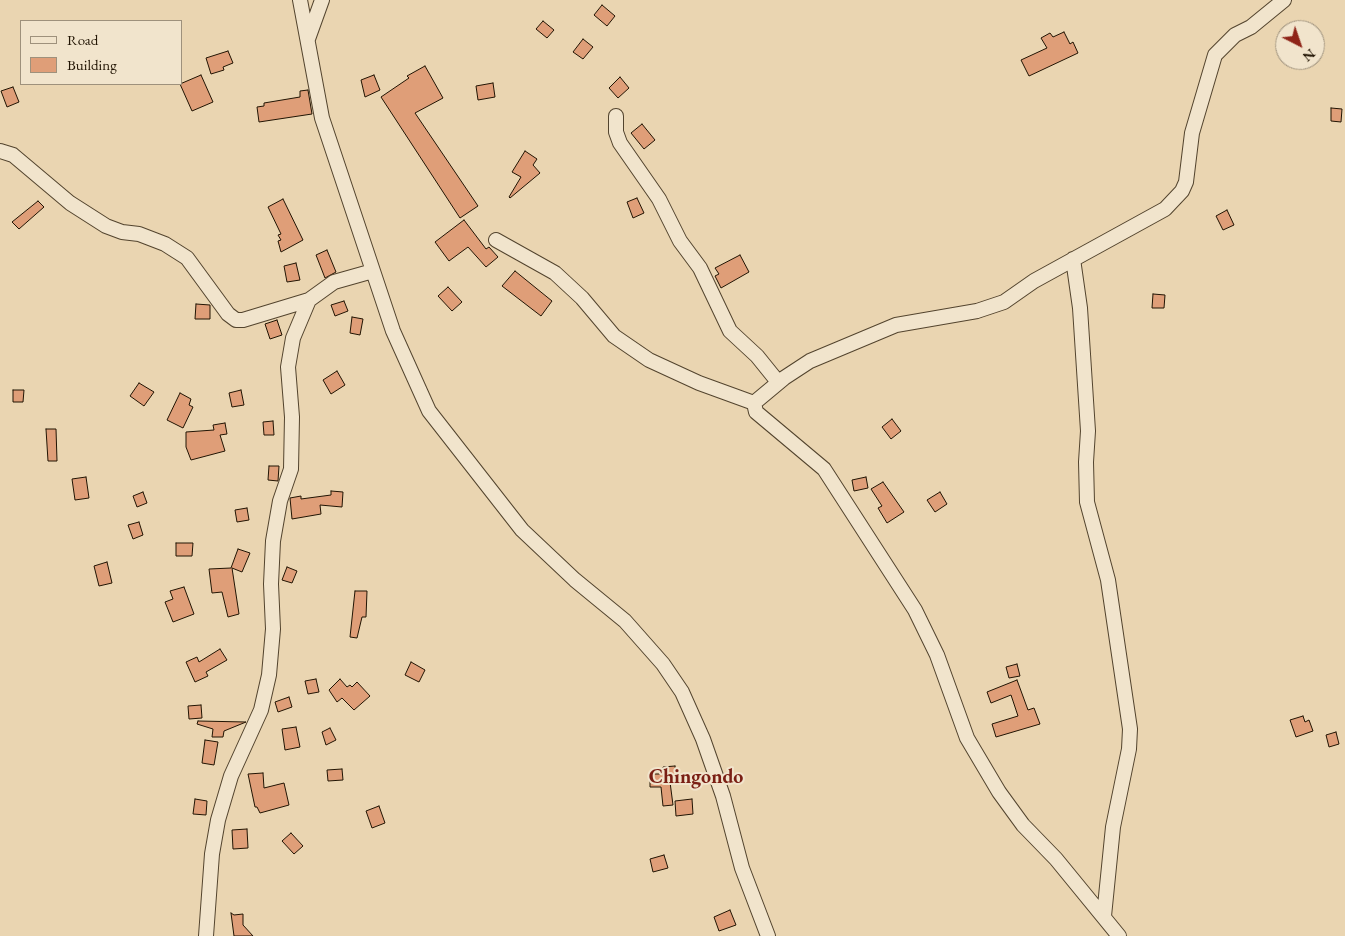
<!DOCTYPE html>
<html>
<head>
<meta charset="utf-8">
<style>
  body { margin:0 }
  #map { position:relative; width:1345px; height:936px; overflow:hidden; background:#ead5b1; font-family:"EB Garamond",serif }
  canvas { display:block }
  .legend { position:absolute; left:20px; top:20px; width:162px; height:65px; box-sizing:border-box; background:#f1e4cc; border:1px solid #9e917c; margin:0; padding:6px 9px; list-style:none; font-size:15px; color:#211403 }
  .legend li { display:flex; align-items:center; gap:10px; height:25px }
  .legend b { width:25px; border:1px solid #9e917c }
  .north { position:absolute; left:1275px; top:20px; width:50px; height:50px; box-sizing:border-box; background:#f1e4cc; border:1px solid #9e917c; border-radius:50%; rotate:139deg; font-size:14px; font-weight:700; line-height:20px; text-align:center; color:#211403 }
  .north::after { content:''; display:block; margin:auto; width:18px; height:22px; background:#8f2418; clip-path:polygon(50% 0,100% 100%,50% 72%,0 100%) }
</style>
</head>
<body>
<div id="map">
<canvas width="1345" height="936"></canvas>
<ul class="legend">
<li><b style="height:6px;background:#f1e4cc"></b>Road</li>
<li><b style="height:14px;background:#df9e78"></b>Building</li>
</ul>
<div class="north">N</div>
</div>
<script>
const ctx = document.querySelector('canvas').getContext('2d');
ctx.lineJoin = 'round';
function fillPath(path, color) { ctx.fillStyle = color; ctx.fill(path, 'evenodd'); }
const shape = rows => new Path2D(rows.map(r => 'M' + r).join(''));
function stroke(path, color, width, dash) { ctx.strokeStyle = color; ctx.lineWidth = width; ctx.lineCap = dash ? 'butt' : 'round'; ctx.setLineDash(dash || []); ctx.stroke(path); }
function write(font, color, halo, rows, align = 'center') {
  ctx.font = font + ' "EB Garamond",serif'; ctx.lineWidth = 4; ctx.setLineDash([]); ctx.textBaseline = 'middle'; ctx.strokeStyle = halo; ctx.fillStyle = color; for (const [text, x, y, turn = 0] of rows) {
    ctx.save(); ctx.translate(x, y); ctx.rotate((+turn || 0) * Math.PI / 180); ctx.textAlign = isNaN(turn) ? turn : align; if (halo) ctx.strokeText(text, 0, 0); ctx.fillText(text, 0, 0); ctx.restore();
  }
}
const building = shape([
  [602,5,615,16,607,26,594,15,602,5],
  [543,21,554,30,547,38,536,29,543,21],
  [1064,32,1070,44,1073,42,1078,53,1029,76,1021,60,1047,48,1041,38,1050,33,1053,37,1064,32],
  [583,39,593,47,583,59,573,52,583,39],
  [228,51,233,63,223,67,224,70,211,74,206,58,228,51],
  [425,66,443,98,415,113,478,206,460,218,381,97,409,78,407,76,425,66],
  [201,75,213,102,192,111,180,84,201,75],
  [374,75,380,90,365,97,361,80,374,75],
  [620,77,629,88,618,98,609,88,620,77],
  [493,83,495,97,478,100,476,86,493,83],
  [13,87,19,102,7,107,1,91,13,87],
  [308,90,312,114,259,122,257,107,264,106,264,103,300,97,300,91,308,90],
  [1331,108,1342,109,1341,122,1331,121,1331,108],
  [642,124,655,140,644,149,631,133,642,124],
  [525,151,537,159,533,165,540,173,510,198,509,197,521,177,512,172,525,151],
  [637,198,644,213,633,218,627,202,637,198],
  [283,199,303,240,281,252,278,241,281,240,278,235,281,234,268,207,283,199],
  [38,201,44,207,19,229,12,222,38,201],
  [1227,210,1234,225,1223,230,1216,216,1227,210],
  [464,220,486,249,489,247,498,257,486,267,468,247,449,261,435,242,464,220],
  [327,250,336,272,325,278,316,255,327,250],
  [740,255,749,272,721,288,715,276,719,274,715,268,740,255],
  [296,263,300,280,287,282,284,266,296,263],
  [515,271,552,301,541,316,502,286,515,271],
  [448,287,462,302,452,311,438,296,448,287],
  [1153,294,1165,295,1164,308,1152,308,1153,294],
  [344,301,348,311,335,316,331,305,344,301],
  [196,304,210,305,210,319,195,319,196,304],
  [352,317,363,319,360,335,350,333,352,317],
  [277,320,282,335,270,339,265,324,277,320],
  [337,371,345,385,331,394,323,380,337,371],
  [139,383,154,392,144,406,130,396,139,383],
  [13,390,24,390,23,402,13,402,13,390],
  [241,390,244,405,232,407,229,393,241,390],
  [180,393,191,399,189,405,193,407,183,428,167,420,180,393],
  [892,419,901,431,891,439,882,427,892,419],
  [273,421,274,435,264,435,263,422,273,421],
  [225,423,227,434,220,435,225,451,191,460,186,447,186,432,214,430,213,425,225,423],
  [46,429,56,429,57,461,48,461,46,429],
  [269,466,279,466,278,481,268,480,269,466],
  [86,477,89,498,75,500,72,479,86,477],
  [866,477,868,488,854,491,852,480,866,477],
  [883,482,904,512,887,523,878,508,882,506,871,489,883,482],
  [331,491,343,492,342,507,320,505,321,514,292,519,290,498,301,496,301,499,331,495,331,491],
  [143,492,147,503,137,507,133,496,143,492],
  [940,492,947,504,935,512,927,500,940,492],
  [247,508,249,520,237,522,235,510,247,508],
  [139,522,143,535,133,539,128,525,139,522],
  [176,543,193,543,192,556,176,556,176,543],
  [238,549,250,553,242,572,232,568,239,614,228,617,222,592,212,593,209,569,231,568,238,549],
  [107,562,112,583,99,586,94,566,107,562],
  [287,567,297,571,292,583,282,580,287,567],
  [184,587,194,614,173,622,165,602,173,599,170,591,184,587],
  [355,591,367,591,366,617,362,617,357,638,350,637,355,591],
  [220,649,227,660,206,672,208,676,195,682,186,662,197,657,199,662,220,649],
  [411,662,425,670,419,682,405,675,411,662],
  [1017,664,1020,676,1009,678,1006,667,1017,664],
  [316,679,319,692,308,694,305,681,316,679],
  [340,679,347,687,350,685,352,687,357,682,370,696,354,710,342,698,337,702,329,690,340,679],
  [1017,680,1028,710,1034,708,1040,724,996,737,992,724,1018,716,1011,695,991,703,987,692,1017,680],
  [289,697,292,707,278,712,275,702,289,697],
  [201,705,202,718,189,719,188,706,201,705],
  [1303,716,1305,722,1309,720,1313,731,1296,737,1290,720,1303,716],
  [198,721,246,722,224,731,223,737,212,737,213,729,197,724,198,721],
  [296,727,300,747,285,750,282,729,296,727],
  [330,728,336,740,326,745,322,732,330,728],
  [1336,732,1339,744,1329,747,1326,735,1336,732],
  [205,740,218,742,214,765,202,763,205,740],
  [675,766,677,781,670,782,673,805,663,806,661,787,650,787,650,774,663,774,663,767,675,766],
  [342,769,343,780,328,781,327,770,342,769],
  [263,773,264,788,284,783,289,805,260,813,257,807,255,807,248,774,263,773],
  [195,799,207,801,206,815,193,814,195,799],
  [692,799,693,814,676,816,675,801,692,799],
  [379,806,385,823,372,828,366,811,379,806],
  [247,829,248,848,233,849,232,830,247,829],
  [291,833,303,846,294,854,282,841,291,833],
  [664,855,668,868,653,872,650,859,664,855],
  [730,910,736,925,719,931,714,917,730,910],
  [231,913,234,915,243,914,243,925,253,936,234,936,231,913]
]);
fillPath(building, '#df9e78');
stroke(building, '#211403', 1);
const street = shape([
  [300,0,322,118,393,331,429,411,522,530,575,580,625,621,663,664,682,692,703,739,723,796,742,868,768,936],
  [308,39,322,0],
  [616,116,616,132,620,143,659,199,680,241,700,268,730,331,757,356,778,382],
  [0,151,13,155,70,203,106,226,122,232,139,234,165,244,187,258,228,314,236,320,243,320,309,300],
  [496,240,555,273,582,298,614,336,649,360,699,383,754,403],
  [1073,259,1080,308,1088,431,1086,462,1087,502,1108,580,1130,729,1129,749,1113,827,1104,916],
  [754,403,784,378,810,361,896,325,977,311,1004,302,1034,281,1165,209,1182,191,1186,182,1192,133,1215,55,1235,35,1251,27,1284,0],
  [754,403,756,412,824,469,915,610,937,655,967,738,999,792,1023,825,1056,859,1119,936],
  [206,936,212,854,218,820,231,776,261,710,269,675,273,629,271,584,273,541,280,501,291,469,292,417,288,367,293,338,309,300,334,282,373,271]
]);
stroke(street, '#53442e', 16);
stroke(street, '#f1e4cc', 14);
write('bold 20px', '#7a1f14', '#f1e4cc', [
  ["Chingondo",696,778]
]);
</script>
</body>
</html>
